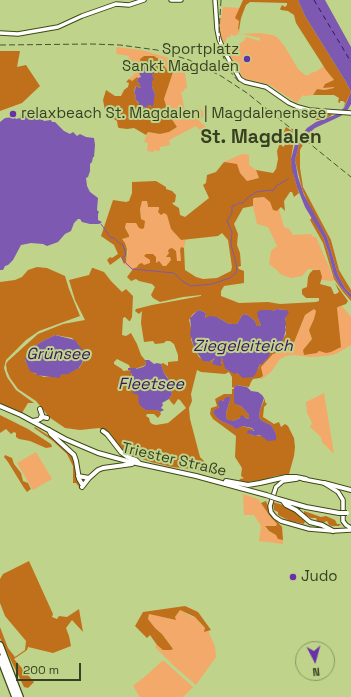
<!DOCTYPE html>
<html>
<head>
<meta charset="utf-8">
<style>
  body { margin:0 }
  #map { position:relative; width:351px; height:697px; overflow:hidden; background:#bfd38b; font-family:"Space Grotesk",sans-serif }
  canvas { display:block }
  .north { position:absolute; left:295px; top:641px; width:40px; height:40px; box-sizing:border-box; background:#bfd38b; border:1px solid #899861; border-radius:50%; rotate:174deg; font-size:11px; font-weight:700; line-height:16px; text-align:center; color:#384022 }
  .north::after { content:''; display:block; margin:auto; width:14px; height:18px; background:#6931a7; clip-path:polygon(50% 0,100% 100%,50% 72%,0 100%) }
  .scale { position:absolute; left:16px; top:663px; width:65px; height:18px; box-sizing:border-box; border:2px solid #384022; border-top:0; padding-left:5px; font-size:12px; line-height:14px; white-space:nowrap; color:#384022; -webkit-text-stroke:3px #bfd38b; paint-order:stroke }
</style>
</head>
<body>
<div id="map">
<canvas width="351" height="697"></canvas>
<div class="north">N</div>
<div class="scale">200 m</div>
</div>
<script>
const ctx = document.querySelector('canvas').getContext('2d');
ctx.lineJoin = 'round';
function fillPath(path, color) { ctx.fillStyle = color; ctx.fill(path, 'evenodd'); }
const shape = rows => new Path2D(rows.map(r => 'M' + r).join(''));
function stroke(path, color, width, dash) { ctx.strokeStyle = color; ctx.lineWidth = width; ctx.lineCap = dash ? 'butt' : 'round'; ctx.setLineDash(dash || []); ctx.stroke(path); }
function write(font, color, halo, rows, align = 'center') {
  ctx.font = font + ' "Space Grotesk",sans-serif'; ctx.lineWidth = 4; ctx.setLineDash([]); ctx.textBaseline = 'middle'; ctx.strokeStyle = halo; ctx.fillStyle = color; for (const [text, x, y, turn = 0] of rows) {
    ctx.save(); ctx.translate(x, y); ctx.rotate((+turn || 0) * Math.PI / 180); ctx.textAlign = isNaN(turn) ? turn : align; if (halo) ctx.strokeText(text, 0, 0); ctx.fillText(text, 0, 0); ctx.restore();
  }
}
fillPath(shape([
  [223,7,240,8,236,18,239,21,238,29,240,31,238,34,234,36,231,34,230,37,227,37,225,43,222,43,221,38,220,24],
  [259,33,273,35,278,38,285,47,298,69,305,75,309,75,310,73,315,72,324,66,334,81,325,84,334,87,334,88,325,90,317,89,313,95,305,96,303,95,297,103,268,84,244,79,226,51,244,41,246,37,260,41,260,38,242,34],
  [117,47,141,50,194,65,195,69,185,73,187,88,184,89,184,91,181,92,185,111,200,109,206,113,199,121,206,127,202,132,196,126,169,140,170,145,160,147,160,151,154,150,153,152,147,151,148,143,144,142,148,132,160,134,169,132,177,127,169,115,164,99,173,72,167,70,160,60,154,56,144,56,140,59,142,65,139,73,141,77,140,78,137,77,132,81,129,79,135,73,132,70,131,67,136,64,133,66,131,65,131,63,127,62,129,56,117,54,116,52],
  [242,154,249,155,249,165,256,170,259,178,247,181,240,173,224,162],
  [265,197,270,202,273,210,277,211,279,209,284,227,289,229,293,235,311,234,313,237,316,237,329,267,334,280,332,281,321,280,320,270,308,269,302,276,291,278,280,274,277,270,269,264,271,251,277,246,268,227,257,224,253,206,253,199],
  [142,201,147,201,147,206,159,207,159,209,167,215,171,229,181,240,186,239,184,248,181,247,180,250,181,261,177,261,168,251,169,253,167,256,167,257,170,257,171,260,166,266,163,266,161,263,156,263,146,257,150,260,151,263,132,270,124,264,126,262,128,253,127,247,122,239,127,238,129,235,125,228,126,223,136,223,140,228,142,229,140,208],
  [342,306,351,317,351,345,336,354,326,356,310,357,294,355,286,356,280,359,271,372,262,379,260,379,263,376,261,367,273,354,285,350,291,350,305,315,314,309,316,311,314,319,309,330,312,339,303,350,323,352,338,307],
  [324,393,334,454,322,442,321,437,310,427,312,423,307,413,306,402],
  [36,452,52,479,33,490,17,463],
  [243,494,258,499,261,503,269,515,277,524,276,526,265,527,269,531,276,535,278,539,283,540,283,544,259,541,261,526,254,515,244,515],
  [180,610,192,617,195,617,205,629,208,630,215,647,216,657,196,685,174,666,155,647,157,645,164,650,171,650,173,649,162,634,155,628,148,619,149,614,175,620,175,617],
  [162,661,164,661,193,687,183,697,140,697,133,686,148,674]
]), '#f3a969');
fillPath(shape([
  [243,0,298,0,305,16,346,82,351,92,343,109,345,103,343,101,340,101,340,103,338,102,339,98,334,95,313,95,317,89,325,90,334,88,334,87,323,88,325,84,334,80,326,70,296,23,294,15,288,11,281,10,280,9,282,5,285,7,287,5,287,3,250,2,246,5,241,18,239,30,238,29,239,21,235,18],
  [0,51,20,51,17,67,26,65,40,86,22,103,0,111],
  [144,56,154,56,160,60,167,70,173,72,164,99,169,115,177,127,169,132,160,134,148,132,146,135,134,128,127,129,119,128,118,127,117,121,114,119,107,118,106,116,103,100,106,90,115,96,121,96,124,90,128,87,129,83,126,82,129,79,132,81,137,77,138,78,137,82,139,83,142,87,140,88,136,86,135,88,134,94,136,95,135,99,142,107,146,108,147,105,150,105,151,107,155,94,152,87,152,75,155,69,154,67,146,64,141,64,140,59],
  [294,108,304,111,319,112,321,115,324,113,332,113,331,116,320,120,315,120,317,118,313,117,306,116,304,119,304,117,296,110,292,109],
  [286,127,298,135,294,140,291,159,294,177,299,193,294,197,292,192,290,192,284,201,285,211,281,207,277,211,273,210,270,202,264,197,254,198,253,199,253,206,243,208,234,224,238,234,237,245,240,253,241,266,238,267,239,269,244,271,244,283,224,286,221,291,221,296,239,303,268,302,280,304,316,302,319,301,319,298,306,298,302,294,302,289,307,287,308,277,310,273,313,270,320,270,322,277,320,284,331,287,334,294,336,294,339,292,335,283,348,301,346,304,338,307,337,308,341,347,331,352,326,353,319,351,317,353,304,355,303,350,312,339,309,330,314,319,316,311,314,309,305,315,291,350,285,350,273,354,261,367,263,376,260,378,253,379,251,382,249,387,236,385,234,388,232,387,232,377,229,372,225,374,201,372,197,370,191,394,192,401,189,408,190,419,200,457,204,461,204,472,192,469,172,467,151,462,126,453,117,446,105,431,99,428,80,430,65,428,49,417,36,401,18,389,10,378,7,371,6,364,8,361,38,334,63,324,85,320,75,300,69,280,89,275,92,268,93,268,104,272,111,281,122,292,126,289,133,296,132,317,130,321,129,321,125,317,123,318,122,335,126,336,131,333,137,344,141,355,145,360,146,365,135,369,130,368,129,365,117,359,114,362,114,364,122,369,123,371,131,370,134,391,138,395,141,405,145,410,157,410,160,412,161,414,158,418,154,414,147,414,146,416,149,418,150,422,152,424,156,425,168,423,186,408,180,400,178,399,174,405,171,402,169,399,172,394,171,388,169,386,168,378,164,373,161,364,163,363,168,366,168,362,178,361,178,355,174,344,170,341,166,341,164,343,155,344,153,341,144,342,141,323,142,311,139,314,135,311,136,309,152,305,201,296,201,295,183,297,160,302,153,298,151,295,155,287,152,284,139,281,136,279,131,281,127,277,133,269,137,267,139,264,142,263,144,265,150,263,150,260,144,256,146,254,153,254,156,257,156,263,159,261,163,266,166,266,171,260,170,257,166,257,169,253,168,251,169,249,172,248,176,251,177,261,181,261,180,250,181,247,184,248,185,270,196,277,203,279,217,278,231,271,232,267,228,240,222,233,218,236,181,240,171,229,167,215,164,213,161,215,158,212,159,209,159,207,148,207,147,201,142,201,140,209,141,219,145,221,144,228,142,229,139,228,136,223,126,223,125,228,129,235,129,237,122,239,125,243,127,249,126,262,124,264,121,257,110,265,107,260,110,257,112,258,118,254,114,245,101,236,113,200,126,202,129,201,132,193,132,182,156,181,166,187,166,189,172,191,176,195,175,202,172,203,174,205,179,208,180,215,185,217,209,198,203,185,206,183,207,175,216,172,224,162,237,164,240,173,247,181,259,178,256,170,273,173,276,169,278,159,277,151,280,143,283,147,285,145,285,143,281,138],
  [276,309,286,310,287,313,285,320,286,334,280,344,271,351,264,362,260,364,258,369,240,375,237,373,227,370,222,358,221,358,221,362,222,364,212,364,213,361,216,358,209,362,205,361,199,357,195,350,191,339,191,328,189,320,192,315,197,311,199,310,206,313,205,318,217,317,227,323,231,324,237,324,243,314,248,315,255,321,257,326,261,326,258,318,258,312,273,311],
  [55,335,72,338,78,344,82,352,84,358,83,362,79,368,66,374,44,377,34,373,33,371,30,370,25,360,27,355,39,343],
  [302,139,305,141,300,150,300,168,303,187,331,240,339,270,351,290,351,294,345,288,338,275,327,237,310,208,302,189,295,160,298,148],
  [312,217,323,237,328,251,334,275,340,286,351,298,351,301,343,292,334,279,323,243,310,220],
  [37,267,47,268,65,276,69,289,80,316,39,331,26,340,6,360,4,368,7,377,16,390,34,403,28,403,22,413,0,403,0,282,15,280,22,277,28,270],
  [232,389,235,389,234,399,238,405,242,407,249,415,249,418,248,419,245,417,240,418,233,421,227,421,226,413,231,397,222,401,217,410,213,412,219,420,228,424,234,427,242,426,253,429,253,431,249,434,255,436,276,434,271,425,262,421,259,417,260,410,265,398,265,402,267,404,264,407,263,417,274,424,279,422,281,427,285,424,288,426,294,438,295,447,294,456,289,474,275,476,263,480,240,483,239,481,240,479,244,478,241,476,242,468,235,457,236,436,213,419,210,414,211,408,217,406,215,399,224,394,232,394],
  [0,415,28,429,51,444,52,447,46,448,30,441,19,439,16,437,16,433,14,432,11,434,6,429,0,433],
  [35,427,54,439,72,455,75,460,77,478,80,484,80,488,76,483,73,483,73,466,67,454,53,441,34,428],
  [5,455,12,458,14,464,21,473,23,481,28,483,31,489,27,492,24,488,8,462,4,457],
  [266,501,271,515,282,527,283,540,278,539,276,535,269,531,265,526,276,526,277,524,269,515,261,503],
  [273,502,286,506,298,514,305,521,304,524,290,521,278,515,278,512,274,510],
  [304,511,321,517,326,516,335,520,337,524,341,524,339,526,332,526,329,525,327,521,323,523,317,521,316,518,311,518,304,514],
  [29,561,53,614,52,617,57,619,59,616,67,617,79,609,83,632,72,620,66,628,69,636,71,646,53,653,28,647,27,650,14,659,34,682,28,688,24,687,0,638,0,627,8,648,15,657,25,650,26,641,5,616,0,603,0,579,3,574],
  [185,606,198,612,211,630,204,632,205,628,195,617,180,610,175,617,176,620,149,614,148,619,155,628,162,634,173,649,171,650,163,650,157,645,150,635,147,638,135,626,143,612]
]), '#c0701a');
fillPath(shape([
  [298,0,325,0,351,47,351,104,347,111,341,116,315,128,308,134,299,145,295,160,298,177,304,195,327,237,338,275,345,288,351,294,351,298,340,286,334,275,328,251,323,237,305,207,297,187,292,170,291,159,295,144,307,128,316,122,335,115,344,108,351,92,346,82,305,16],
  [143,64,154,67,156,66,155,72,152,75,154,80,152,81,152,87,155,94,153,106,152,107,150,105,148,105,146,108,139,105,139,103,135,99,136,95,134,94,136,86,140,88,141,87,139,83,137,82,138,78,141,77,139,73],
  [29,111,30,112,35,111,34,114,39,116,44,121,51,120,52,122,55,122,64,131,70,134,73,132,77,136,80,134,86,137,94,138,95,145,94,157,93,157,92,162,90,164,90,171,88,177,86,178,87,186,90,192,98,198,97,210,99,212,98,214,98,220,102,222,99,224,90,224,82,222,80,219,78,219,74,223,71,231,65,234,58,242,47,246,43,244,31,243,21,245,13,260,8,265,5,266,3,270,0,270,0,122,5,118,14,117,16,119,20,118,20,115,22,115,25,116],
  [276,309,286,310,289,312,285,319,286,324,285,328,286,329,284,337,279,347,271,351,268,358,262,364,260,364,255,375,253,377,243,378,237,373,235,374,227,370,225,368,222,358,221,358,221,362,222,365,220,366,212,364,213,361,215,358,209,362,203,361,195,350,190,334,191,328,190,318,197,311,199,310,206,313,205,318,210,316,217,317,227,323,231,324,237,324,243,314,248,315,255,321,257,326,261,326,258,318,257,312,261,310,272,310,273,311],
  [55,335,75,340,83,351,84,358,82,363,78,369,77,369,68,374,60,375,60,378,36,375,37,374,30,371,26,362,25,359,27,355,39,343],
  [145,360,149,360,154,364,157,363,161,364,164,373,171,383,169,386,171,389,172,394,169,399,162,403,163,405,161,408,164,410,160,412,157,410,145,410,139,404,138,395,132,393,134,390,131,387,132,383,131,380,132,379,131,378,132,374,130,373,131,370,128,370,128,368,136,368,136,369,143,367,146,365],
  [236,385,247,387,251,391,258,392,262,395,264,398,260,410,259,417,262,421,271,425,274,430,276,434,276,440,268,441,260,435,255,436,249,434,247,433,248,430,254,431,253,429,252,428,242,426,236,429,232,426,219,420,214,414,213,412,214,411,219,407,218,402,220,400,223,401,226,397,231,397,226,413,227,420,233,421,240,418,241,415,248,419,249,418,249,415,242,407,234,403,234,388]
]), '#7d59b1');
stroke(shape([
  [101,224,111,238,114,238,119,243,123,245,126,255,123,257,122,259,132,269,174,273,182,281,191,286,212,284,230,278,236,273,237,268,235,259,231,245,232,232,227,221,232,213,232,206,236,205,238,203,243,203,247,198,256,192,270,190,273,191,276,186,288,179]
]), '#7d59b1', 1);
stroke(shape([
  [314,0,351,62]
]), '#3b1264', 1, [5, 4]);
const secondary = shape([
  [171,0,181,0],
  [215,0,217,29,219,39,224,51,240,79,245,82,266,87,289,103,298,107,309,110,351,113],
  [0,33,18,34,58,27,82,16,116,4,129,5,144,0],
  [297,479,283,481,276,487,270,506,271,512,275,517,281,521,309,529,333,531,351,530],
  [303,479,324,483,338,492,343,500,343,521,346,525,351,528]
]);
const primary = shape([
  [0,406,21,415,65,439,98,453,127,461,196,476,266,495],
  [40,409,42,415,40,419],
  [33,421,38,420,43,417,47,418],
  [49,430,51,434,74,455,76,461,79,479,82,484],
  [103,431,107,434,121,452,128,457,136,460,139,463],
  [78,476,89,478,98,470,103,468,132,464],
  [226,481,248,485,260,483,286,477,296,477,306,479],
  [324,483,351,490],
  [82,487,89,478],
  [278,499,306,507,339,513],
  [283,501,286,505,296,510,310,522,322,525,333,531]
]);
const highway = shape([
  [0,645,20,697],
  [0,658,15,697]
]);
stroke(secondary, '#3e4a14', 5.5);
stroke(primary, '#3e4a14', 6);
stroke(highway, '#3e4a14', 8);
stroke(secondary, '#fff', 3.5);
stroke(primary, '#fff', 4);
stroke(highway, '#fff', 5.5);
stroke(shape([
  [221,0,219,32,220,48,228,69,239,82],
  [0,45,92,44,120,45,157,50,189,60,221,76,247,93,351,177]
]), '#49532f', 1, [6, 3]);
const primaryBridge = shape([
  [266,495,278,499],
  [339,513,347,513]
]);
stroke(primaryBridge, '#3e4a14', 6, []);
stroke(primaryBridge, '#fff', 4);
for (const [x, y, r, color] of [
  [247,59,4,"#6931a7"],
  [13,114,4,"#6931a7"],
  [293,577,4,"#6931a7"]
]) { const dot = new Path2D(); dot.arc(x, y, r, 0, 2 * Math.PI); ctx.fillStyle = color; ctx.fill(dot); stroke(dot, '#bfd38b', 1.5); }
write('15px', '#384022', '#bfd38b', [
  ["Sportplatz",239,50,"right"],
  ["Sankt Magdalen",239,67,"right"],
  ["relaxbeach St. Magdalen | Magdalenensee",21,114],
  ["Judo",301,577]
], 'left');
write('15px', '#384022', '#bfd38b', [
  ["Triester Straße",174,460,13]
]);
write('italic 16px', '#3b1264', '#bfd38b', [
  ["Ziegeleiteich",243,347],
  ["Grünsee",58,355],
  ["Fleetsee",151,385]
]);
write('bold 19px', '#384022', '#bfd38b', [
  ["St. Magdalen",261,138]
]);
</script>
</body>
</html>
